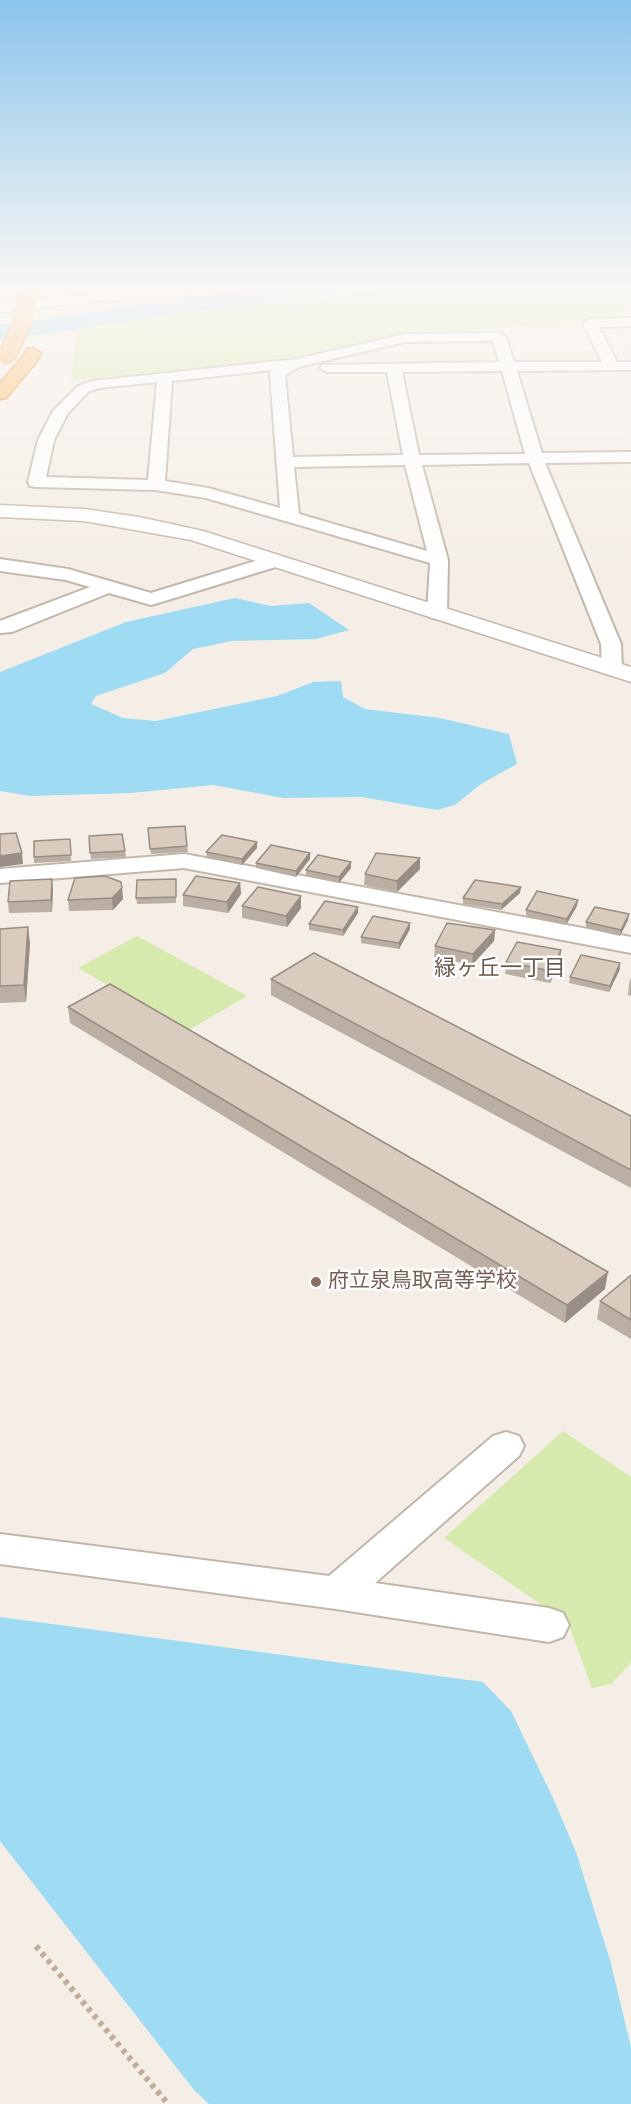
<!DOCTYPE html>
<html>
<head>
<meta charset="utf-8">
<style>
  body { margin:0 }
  canvas { display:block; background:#f4eee6 }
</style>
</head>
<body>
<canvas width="631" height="2104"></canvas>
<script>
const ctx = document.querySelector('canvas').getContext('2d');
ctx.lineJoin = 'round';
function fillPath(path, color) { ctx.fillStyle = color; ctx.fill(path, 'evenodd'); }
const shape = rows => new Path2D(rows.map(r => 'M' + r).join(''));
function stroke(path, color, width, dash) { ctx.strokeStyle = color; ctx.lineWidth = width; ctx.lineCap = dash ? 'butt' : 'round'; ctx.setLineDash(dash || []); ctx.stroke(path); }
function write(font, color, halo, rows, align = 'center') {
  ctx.font = font + ' "Source Sans 3","Noto Sans JP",sans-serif'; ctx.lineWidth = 5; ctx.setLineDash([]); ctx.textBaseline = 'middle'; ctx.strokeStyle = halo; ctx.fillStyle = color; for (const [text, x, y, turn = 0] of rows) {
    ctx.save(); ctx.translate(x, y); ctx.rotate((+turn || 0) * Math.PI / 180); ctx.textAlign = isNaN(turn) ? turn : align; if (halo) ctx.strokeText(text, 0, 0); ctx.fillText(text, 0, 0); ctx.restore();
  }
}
fillPath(shape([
  [387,288,631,288,631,304,616,318,395,336,282,359,71,380,78,314,197,296,292,305],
  [137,936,247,996,187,1031,78,968],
  [563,1431,631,1477,631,1663,611,1684,592,1688,568,1623,444,1538]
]), '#d6eaad');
fillPath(shape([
  [235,598,271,606,309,603,349,630,316,639,232,641,193,649,165,673,96,696,91,704,123,718,156,721,277,696,313,682,341,681,343,697,365,709,440,718,509,734,517,764,481,784,455,805,437,810,361,797,283,798,213,785,131,793,30,796,0,791,0,672,126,622],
  [0,1617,483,1682,511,1711,553,1798,576,1852,610,1960,631,2047,631,2104,209,2104,194,2090,0,1841]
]), '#9fdbf3');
fillPath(shape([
  [250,288,339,288,335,294,326,296,224,307,0,341,0,325,250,288]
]), '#9fdbf3');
const minor = shape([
  [147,288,192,288,186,292,0,312,0,304,147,288],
  [631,318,631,326,599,327,617,362,631,362,631,370,517,371,542,453,631,452,631,462,545,463,621,644,622,669,619,673,612,675,605,673,602,669,601,644,529,463,422,465,448,560,447,613,444,617,437,619,430,617,427,613,430,563,206,498,156,490,36,487,30,486,28,482,38,440,53,411,78,386,92,381,297,359,405,334,499,333,506,337,514,362,602,362,583,323,590,319,631,318],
  [493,341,499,362,322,365,320,368,327,372,387,372,403,455,293,457,285,375,302,366,405,342,493,341],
  [272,370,270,373,280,508,208,488,165,481,172,381,272,370],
  [502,371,525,454,419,455,402,372,502,371],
  [157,382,148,480,46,477,54,440,68,413,88,392,99,388,157,382],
  [405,465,427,551,299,514,294,467,405,465],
  [275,555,282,557,284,561,282,565,158,603,151,605,109,593,12,632,0,633,0,621,90,587,66,580,0,571,0,559,68,569,151,593,275,555],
  [184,854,631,937,631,953,184,868,0,883,0,869,184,854],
  [506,1432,519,1436,524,1446,519,1456,375,1583,549,1608,563,1613,569,1625,563,1637,549,1642,336,1609,0,1564,0,1534,329,1576,493,1436,506,1432]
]);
const tertiary = shape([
  [0,505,84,509,139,517,203,531,631,667,631,682,191,540,84,521,0,517,0,505]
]);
const motorway = shape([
  [33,348,41,353,38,360,6,398,0,399,0,383,22,358,27,349,33,348]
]);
stroke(minor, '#c3b7ab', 4);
stroke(tertiary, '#c3b7ab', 3);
stroke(motorway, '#e48c2f', 3);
stroke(shape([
  [36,1946,168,2104]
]), '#c2ae98', 6, [4.5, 4.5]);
fillPath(minor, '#fff');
fillPath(tertiary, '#fff');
fillPath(motorway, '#ffba65');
const motorwayBridge = shape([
  [7,356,21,326,29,288]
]);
stroke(motorwayBridge, '#e48c2f', 19, []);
stroke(motorwayBridge, '#ffba65', 17);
fillPath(shape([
  [148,828,187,846,188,852,151,854],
  [89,836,125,851,126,857,91,859],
  [70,839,71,861,34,863,34,857],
  [257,848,242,865,207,858,206,852],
  [310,853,310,859,296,877,256,868,256,863],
  [351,862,351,868,339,883,306,876,306,870],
  [420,869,397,892,364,885,365,874],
  [176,879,176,903,137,904,136,898],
  [240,883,241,894,228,913,183,906,183,895],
  [122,888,123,899,113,910,69,911,68,900],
  [53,890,52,912,9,913,8,902],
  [520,893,501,910,463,904,463,898],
  [301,896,301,908,287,927,242,918,242,906],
  [577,906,566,925,526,916,526,910],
  [358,907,358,913,343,936,309,930,309,924],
  [628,920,620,936,586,928,586,922],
  [410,923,410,929,399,949,361,943,361,937],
  [0,929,30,943,26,1002,0,1003],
  [495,930,494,941,472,965,434,957,435,946],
  [561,950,560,961,550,983,505,974,506,962],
  [620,969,609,992,569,983,570,977],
  [631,977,631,996,628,995,629,984],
  [271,979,631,1116,631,1188,271,995],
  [68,1007,605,1289,565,1323,70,1023],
  [631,1275,631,1339,597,1319,600,1301]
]), '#bbafa3');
fillPath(shape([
  [257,842,257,848,242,865,242,859],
  [22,853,23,864,0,867,0,856],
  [310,853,310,859,296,877,296,871],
  [420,858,420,869,397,892,397,881],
  [351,862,351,868,339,883,339,877],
  [52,879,53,890,52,912,51,900],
  [240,883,241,894,228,913,227,902],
  [521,887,520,893,501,910,502,904],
  [122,888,123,899,113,910,112,898],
  [301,896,301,908,287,927,286,916],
  [578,900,577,906,566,925,567,919],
  [358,907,358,913,343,936,343,930],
  [629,914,628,920,620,936,621,930],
  [410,923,410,929,399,949,399,943],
  [28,927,30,943,26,1002,24,985],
  [495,930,494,941,472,965,473,954],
  [561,950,560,961,550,983,551,971],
  [620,963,620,969,609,992,610,986],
  [608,1272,605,1289,565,1323,567,1305]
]), '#988e85');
const building = shape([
  [185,826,187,846,150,849,148,828,185,826],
  [16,833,22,853,0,856,0,834,16,833],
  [122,834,125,851,90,853,89,836,122,834],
  [222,835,257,842,242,859,206,852,222,835],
  [70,839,71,855,34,857,34,841,70,839],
  [271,845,310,853,296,871,256,863,271,845],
  [376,853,420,858,397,881,365,874,376,853],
  [318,855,351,862,339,877,306,870,318,855],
  [105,876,121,882,122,888,112,898,68,900,75,878,105,876],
  [196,876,240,883,227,902,183,895,196,876],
  [52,879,51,900,8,902,10,881,52,879],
  [176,879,176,897,136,898,137,880,176,879],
  [475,880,521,887,502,904,463,898,475,880],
  [258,887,301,896,286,916,242,906,258,887],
  [537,891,578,900,567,919,526,910,537,891],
  [325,901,358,907,343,930,309,924,325,901],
  [595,907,629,914,621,930,586,922,595,907],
  [373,916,410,923,399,943,361,937,373,916],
  [447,923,495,930,473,954,435,946,447,923],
  [28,927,24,985,0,986,0,929,28,927],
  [517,942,561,950,551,971,506,962,517,942],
  [314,953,631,1116,631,1170,271,979,314,953],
  [581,955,620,963,610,986,570,977,581,955],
  [110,984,608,1272,567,1305,68,1007,110,984],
  [631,1275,631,1320,600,1301,631,1275]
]);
fillPath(building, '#d9cbbe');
stroke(building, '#988e85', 1.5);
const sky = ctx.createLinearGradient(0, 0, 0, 583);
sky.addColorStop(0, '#8bc4ec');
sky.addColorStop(0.49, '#faf7f4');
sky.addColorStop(1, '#faf7f400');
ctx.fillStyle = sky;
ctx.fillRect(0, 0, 631, 583);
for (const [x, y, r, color] of [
  [316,1282,6,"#8d6e63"]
]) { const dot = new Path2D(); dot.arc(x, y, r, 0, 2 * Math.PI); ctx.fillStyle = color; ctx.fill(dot); stroke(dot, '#fff', 2); }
write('21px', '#785e54', '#fff', [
  ["府立泉鳥取高等学校",328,1282]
], 'left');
write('22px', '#6a5a4c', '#fff', [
  ["緑ヶ丘一丁目",500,970]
]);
</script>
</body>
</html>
